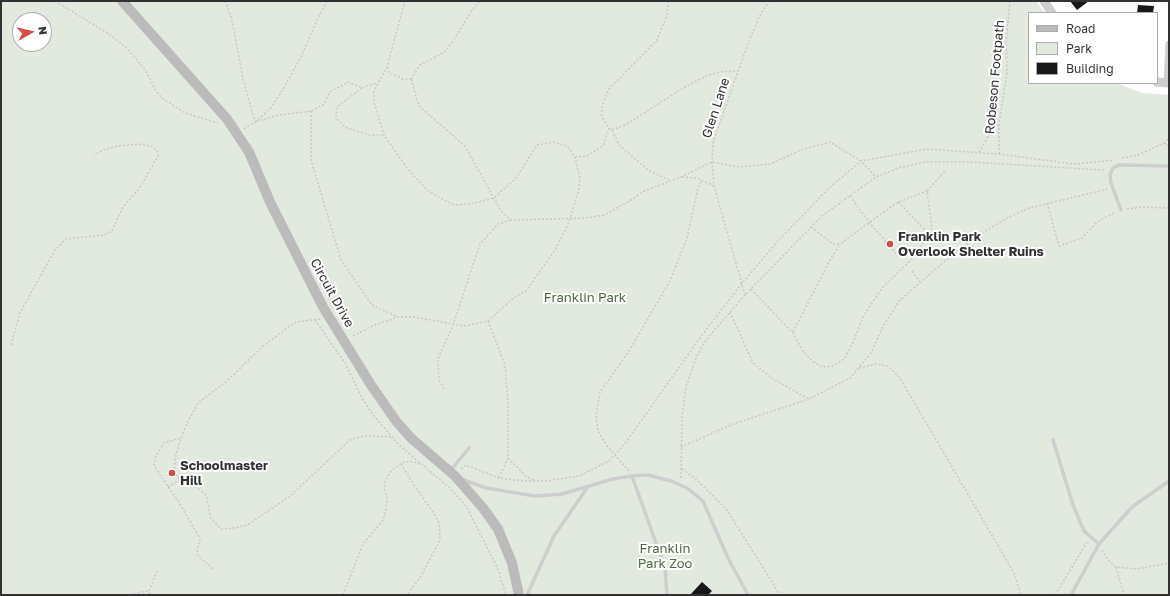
<!DOCTYPE html>
<html>
<head>
<meta charset="utf-8">
<style>
  body { margin:0 }
  #map { position:relative; width:1170px; height:596px; overflow:hidden; background:#fff; font-family:"Golos Text",sans-serif }
  canvas { display:block }
  .frame { position:absolute; inset:0; border:2px solid #313131; pointer-events:none }
  .legend { position:absolute; left:1028px; top:12px; width:130px; height:72px; box-sizing:border-box; background:#fff; border:1px solid #adadad; margin:0; padding:5px 7px; list-style:none; font-size:12px; color:#313131 }
  .legend li { display:flex; align-items:center; gap:8px; height:20px }
  .legend b { width:20px; border:1px solid #adadad }
  .north { position:absolute; left:12px; top:12px; width:40px; height:40px; box-sizing:border-box; background:#fff; border:1px solid #adadad; border-radius:50%; rotate:82deg; font-size:11px; font-weight:700; line-height:16px; text-align:center; color:#313131 }
  .north::after { content:''; display:block; margin:auto; width:14px; height:18px; background:#d44d47; clip-path:polygon(50% 0,100% 100%,50% 72%,0 100%) }
</style>
</head>
<body>
<div id="map">
<canvas width="1170" height="596"></canvas>
<div class="frame"></div>
<ul class="legend">
<li><b style="height:5px;background:#bbb"></b>Road</li>
<li><b style="height:11px;background:#e2e9de"></b>Park</li>
<li><b style="height:11px;background:#181818"></b>Building</li>
</ul>
<div class="north">N</div>
</div>
<script>
const ctx = document.querySelector('canvas').getContext('2d');
ctx.lineJoin = 'round';
function fillPath(path, color) { ctx.fillStyle = color; ctx.fill(path, 'evenodd'); }
const shape = rows => new Path2D(rows.map(r => 'M' + r).join(''));
function stroke(path, color, width, dash) { ctx.strokeStyle = color; ctx.lineWidth = width; ctx.lineCap = dash ? 'butt' : 'round'; ctx.setLineDash(dash || []); ctx.stroke(path); }
function write(font, color, halo, rows, align = 'center') {
  ctx.font = font + ' "Golos Text",sans-serif'; ctx.lineWidth = 4; ctx.setLineDash([]); ctx.textBaseline = 'middle'; ctx.strokeStyle = halo; ctx.fillStyle = color; for (const [text, x, y, turn = 0] of rows) {
    ctx.save(); ctx.translate(x, y); ctx.rotate((+turn || 0) * Math.PI / 180); ctx.textAlign = isNaN(turn) ? turn : align; if (halo) ctx.strokeText(text, 0, 0); ctx.fillText(text, 0, 0); ctx.restore();
  }
}
fillPath(shape([
  [1,1,1036,1,1045,13,1029,13,1029,83,1116,83,1142,93,1169,95,1169,595,1,595],
  [20,20,44,20,44,44,20,44]
]), '#e2e9de');
fillPath(shape([
  [1070,1,1089,1,1077,10],
  [1138,5,1154,6,1153,13,1137,13],
  [702,582,712,591,708,595,690,595]
]), '#181818');
stroke(shape([
  [55,1,109,34,127,48,146,71,156,91,162,98,185,113,217,123],
  [225,1,232,20,243,79,255,122,244,129],
  [327,1,317,20,301,57,282,91,271,108,255,122,279,115,311,111,323,105,330,92,348,82,362,88,377,83],
  [668,1,667,15,657,40,609,89,602,106,602,117,609,128,612,130,619,145,648,170,669,180],
  [387,67,389,73,394,75,403,79,411,79],
  [411,79,419,106,465,146,501,211,511,220,585,218,604,215,628,202,644,191,681,177,712,162,738,167,770,164,801,150,830,142,861,161,876,177],
  [411,79,420,65,443,53,449,47,473,9,480,1],
  [362,88,337,107,336,118,345,127,368,135,384,135],
  [311,111,311,160,341,260,372,305,398,317],
  [612,130,627,124,683,88,706,76,719,72,737,71],
  [1164,143,1169,146],
  [979,152,989,135,999,125],
  [999,154,999,124,1007,72,1006,42,1010,1],
  [575,157,587,156,603,146,609,128],
  [1122,158,1138,155,1164,143,1169,138],
  [682,177,697,178,714,186],
  [850,196,869,222,899,257],
  [898,202,929,234],
  [1047,203,1059,246,1082,238,1097,222,1116,212],
  [1127,209,1143,207,1169,208],
  [811,227,833,244,840,244,896,203,927,191],
  [912,271,921,283],
  [751,289,793,333,803,351,812,361,822,367,833,366,844,359,851,347,864,315,882,288,914,257,929,234,932,229,927,191,945,171],
  [745,295,714,186,712,162,713,143,747,46,759,17,769,1],
  [730,312,753,363,773,379,809,399,850,378,871,353,882,328,899,301,939,266,976,237,1007,218,1029,208,1108,189],
  [320,319,296,322,287,328,261,348,227,381,198,403,187,423,182,436,176,454,174,471,180,480,193,484,206,495,211,518,221,529,234,528,247,525,289,497,350,440,365,436,392,437],
  [315,320,345,363,363,400,374,416,399,445,451,489,466,506,498,569,506,595],
  [488,321,505,365,508,404,508,458,499,478],
  [793,332,830,260,840,244],
  [353,336,372,326,398,317,414,317,464,326,488,321,516,296,526,291,555,250,567,227,578,193,580,178,575,157,567,146,553,142,537,145,516,178,494,198,470,204,454,205,437,196,426,189,407,168,384,135,374,102,374,91,387,67,405,1],
  [11,345,20,313,55,250,66,239,104,235,112,231,123,207,139,189,158,156,158,152,151,146,138,144,117,146,104,150,94,155],
  [859,368,876,364,888,366,900,378,1014,573,1021,595],
  [444,389,439,380,438,359,453,325,480,244,498,224,511,220],
  [180,438,164,443,156,456,154,466,178,501,198,535,200,539,197,552,199,557,215,570],
  [681,447,733,424,809,399],
  [508,458,526,476,535,481],
  [401,464,416,488,433,512,439,523,440,533,440,540,420,578,407,595],
  [461,469,466,465,499,478,522,481,545,481,579,476,609,461,624,445,702,335,743,282,778,241,829,188,861,161,927,149,999,154,1074,164,1114,160],
  [682,469,696,479,727,510,780,595],
  [629,471,607,446,598,431,596,415,600,392,629,351,670,281,687,238,698,188,702,180],
  [681,478,682,416,686,387,696,358,706,340,745,295,822,216,876,177,898,168,925,162,969,162,1104,170],
  [168,487,180,480],
  [1102,550,1107,559,1116,567,1137,569,1169,563],
  [1116,567,1124,595],
  [149,591,157,571],
  [130,595,147,591,151,595],
  [343,595,363,544,383,520,386,510,387,498,384,487,386,479,391,471,401,463,410,461,420,464],
  [1055,595,1087,542]
]), '#c8c8c8', 1.5, [2, 2]);
stroke(shape([
  [1121,210,1111,183,1110,174,1113,168,1119,165,1169,166],
  [1053,440,1073,505,1084,531,1099,544],
  [450,471,469,448],
  [632,476,665,568,667,595],
  [461,479,486,488,535,496,562,494,613,479,632,476,648,475,671,481,687,488,703,501,728,558,748,595],
  [527,595,554,536,587,488],
  [1071,595,1099,544,1132,507,1169,481]
]), '#cecece', 3.5);
stroke(shape([
  [1167,83,1169,44]
]), '#cecece', 7);
stroke(shape([
  [1044,1,1052,13],
  [1157,82,1169,83]
]), '#cecece', 9);
stroke(shape([
  [122,1,227,119,249,152,270,202,323,307,371,385,396,421,411,438,455,476,483,508,498,529,512,563,519,595]
]), '#bbb', 10);
for (const [x, y, r, color] of [
  [890,244,4,"#d44d47"],
  [172,473,4,"#d44d47"]
]) { const dot = new Path2D(); dot.arc(x, y, r, 0, 2 * Math.PI); ctx.fillStyle = color; ctx.fill(dot); stroke(dot, '#fff', 1.5); }
write('13px', '#313131', '#fff', [
  ["Robeson Footpath",995,77,-85],
  ["Glen Lane",716,108,-72],
  ["Circuit Drive",332,293,61]
]);
write('bold 13px', '#313131', '#fff', [
  ["Franklin Park",898,237],
  ["Overlook Shelter Ruins",898,252],
  ["Schoolmaster",180,466],
  ["Hill",180,481]
], 'left');
write('13px', '#506842', '#fff', [
  ["Franklin Park",585,298],
  ["Franklin",665,549],
  ["Park Zoo",665,564]
]);
</script>
</body>
</html>
